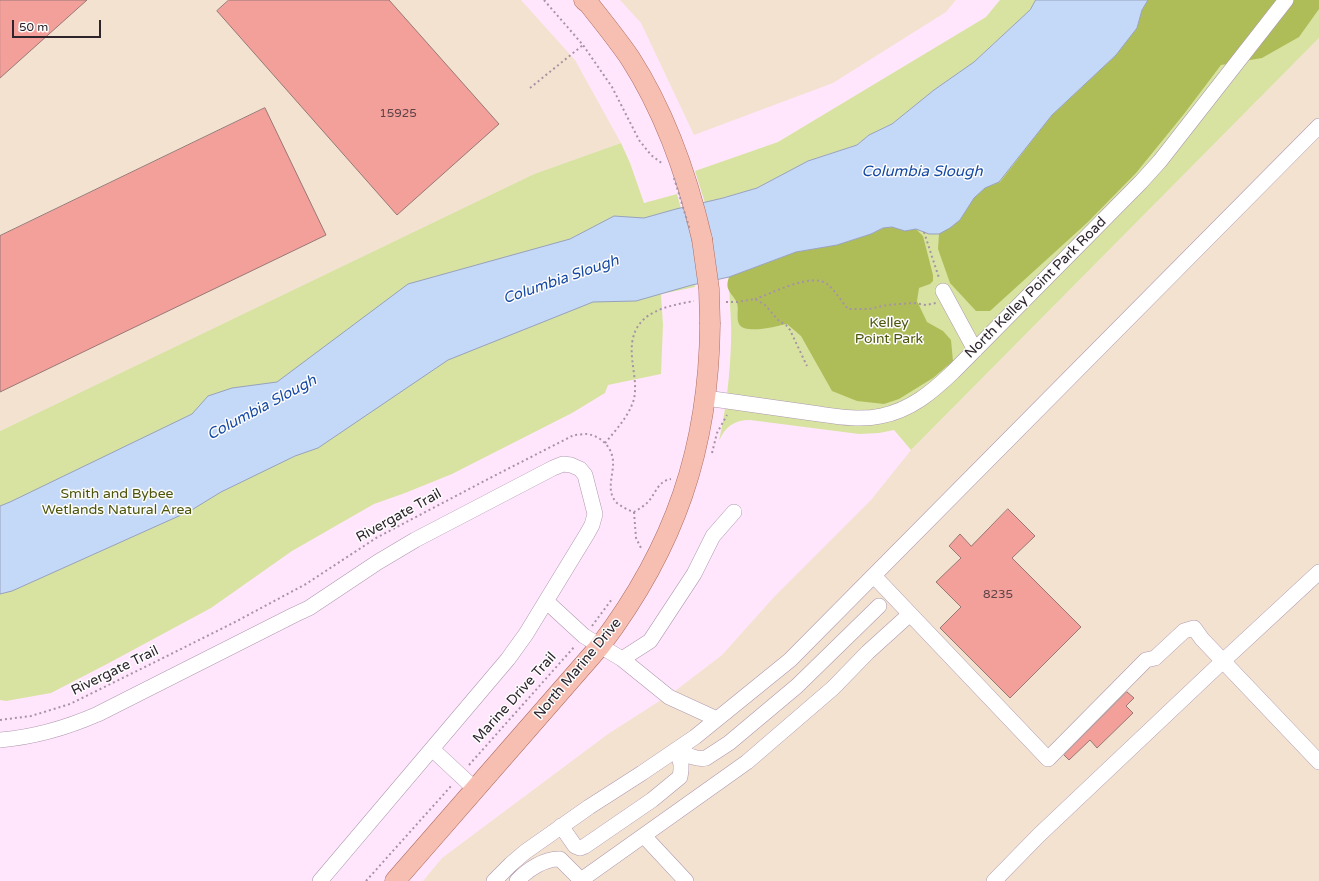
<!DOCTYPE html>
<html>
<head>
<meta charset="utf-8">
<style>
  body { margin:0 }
  #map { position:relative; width:1319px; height:881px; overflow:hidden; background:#ffe6fd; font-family:"Varela Round",sans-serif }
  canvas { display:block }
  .scale { position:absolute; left:12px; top:20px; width:89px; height:18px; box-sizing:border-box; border:2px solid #2d242c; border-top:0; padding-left:5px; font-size:12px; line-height:14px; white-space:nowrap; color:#2d242c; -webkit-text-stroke:3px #fcfcfc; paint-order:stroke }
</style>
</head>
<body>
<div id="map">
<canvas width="1319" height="881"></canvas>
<div class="scale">50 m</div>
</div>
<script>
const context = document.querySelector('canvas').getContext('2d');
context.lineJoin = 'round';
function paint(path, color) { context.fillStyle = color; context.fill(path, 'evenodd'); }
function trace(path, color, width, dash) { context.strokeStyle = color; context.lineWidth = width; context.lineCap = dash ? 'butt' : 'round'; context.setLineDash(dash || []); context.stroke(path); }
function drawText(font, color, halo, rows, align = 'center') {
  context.font = font + ' "Varela Round",sans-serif'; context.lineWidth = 3; context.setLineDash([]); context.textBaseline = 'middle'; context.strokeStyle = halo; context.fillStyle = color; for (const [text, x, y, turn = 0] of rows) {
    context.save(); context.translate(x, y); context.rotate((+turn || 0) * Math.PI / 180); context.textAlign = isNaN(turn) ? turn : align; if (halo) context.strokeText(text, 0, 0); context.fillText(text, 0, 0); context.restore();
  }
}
const industrial = new Path2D(`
  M0,0H521L575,60L621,143L534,174L0,431Z
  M620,0H956L946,12L833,83L694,135L641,23Z
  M1319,38V881H423L442,858L608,734L675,691L722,655L774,597L871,500L911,450Z`);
const green = new Path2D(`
  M1000,0H1036L1030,10L974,62L934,90L892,124L869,135L857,145L808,161L757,188L705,203L695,171L778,142L986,17Z
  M1148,0H1319V38L911,450L894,430L879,433L859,434L750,420C734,420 725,427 719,441C726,409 730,375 731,342C732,321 729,299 729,277L764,265L916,229L929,234L1116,55Z
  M621,143L630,163L644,203L677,194L684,220L695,287L661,294L663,325L661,374L608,385L605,393L572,413L452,474L405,493L374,504L292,551L211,608L107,664L51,693L6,701L0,700V431L534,174Z`);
const forest = new Path2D(`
  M1148,0H1319V9L1299,37L1262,58L1221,65L1184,114L1136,173L1088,222L990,311H976L950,283L938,249L939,234L950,228L960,220L974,198L985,188L1000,182L1052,115L1116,55L1137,28L1142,10Z
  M892,227L905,231L916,229L923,236L933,275V281L930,284L919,288L917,301L927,322L943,331L951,340L953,361L933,378L899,399L884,404L857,401L832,391L801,336L787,324C777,326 745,335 739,324C736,318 739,309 737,303C732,292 724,291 729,277L796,252L837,245L871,234L883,228Z`);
const water = new Path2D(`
  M1036,0H1148L1142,10L1137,28L1116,55L1052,115L999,182L985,188L974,198L960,220L950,228L939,234H929L916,229L905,231L892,227L883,228L871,234L837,245L796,252L729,277L692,285L636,301L593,302L448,360L318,448L295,456L221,492L190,511L12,591L0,594V506L10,502L192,414L208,396L232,388L277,382L408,284L570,239L614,216L644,218L676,209L723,198L757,188L808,161L857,145L869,135L892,124L934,90L974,62L1030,10Z`);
const building = new Path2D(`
  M0,0H87L0,78Z
  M229,0H389L499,124L397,215L217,11Z
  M265,108L326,235L0,392V236Z
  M1008,509L1035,536L1012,558L1081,627L1010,698L940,628L961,607L936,582L961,558L949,546L960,534L971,546Z
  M1127,692L1134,698L1126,706L1133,713L1097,748L1090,740L1069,760L1064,755Z`);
const path = new Path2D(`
  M544,0L583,45L612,87L639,140L651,155L663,164
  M530,88L583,45
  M924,232L939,278
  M755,299C771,294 811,272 827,284C835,290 841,301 848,309H869L887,305L914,303L926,305L936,303
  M726,302H737L755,299L765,305L779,321L786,325L790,330L807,366
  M605,443C616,430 629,416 634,399C637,385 633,371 632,357C628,314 661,307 694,301
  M712,453L717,433L727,415
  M634,512L636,538L641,548
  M592,626L612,599
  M0,720L31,716L70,704L161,659L235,622L306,584L376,538L490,478L574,435C578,435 583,434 587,434C601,436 612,447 613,461C614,475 605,491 617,503C622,507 628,510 634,512C639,509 644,506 648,502C656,493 658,481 671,479
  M469,765L575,646
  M366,881L452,785`);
const minor = new Path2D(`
  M943,291L975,350
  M706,398C741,403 776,408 812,413C834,416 859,421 881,416C911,410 932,392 953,372L1141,182L1160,161L1286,0
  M874,576L1048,759L1146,660L1155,658L1184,631L1194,628L1202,639L1319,762
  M546,601L584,636L622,659L669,697L717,719
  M622,659L650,641L694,574L713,536L734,512
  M0,740C35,737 66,728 98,714L294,615L309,608L378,562L415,540L553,468L563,464L571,465L580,469L585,475L595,514L592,525L587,534L526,634L508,659L320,881
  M432,749L475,789
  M677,750C686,754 695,760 706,758L729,743L797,686L879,606
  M561,826L575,846L580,848L585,846L652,800L680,777L681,770V764L677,750
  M644,836L686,881
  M494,881L511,864L525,852L589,807L642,773L695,737L790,660L1319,126
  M517,881C527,870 545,858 560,859L581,880L747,762L833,688L868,652L910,614
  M994,881L1039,835L1223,661L1319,572`);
const major = new Path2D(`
  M584,0L589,4C603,22 617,39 630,58C666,114 687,175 702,239
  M395,881L600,646C675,547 709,448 710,324`);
const pathBridge = new Path2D(`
  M674,178L690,230`);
const majorBridge = new Path2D(`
  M702,239L709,289L710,324`);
const numberNames = [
  ["15925",398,114],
  ["8235",998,595]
];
const streetNames = [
  ["North Kelley Point Park Road",1036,288,-45],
  ["Rivergate Trail",399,516,-29],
  ["North Marine Drive",578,669,-50],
  ["Rivergate Trail",115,671,-26],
  ["Marine Drive Trail",515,698,-48]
];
const parkNames = [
  ["Kelley",889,323],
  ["Point Park",889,339],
  ["Smith and Bybee",117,494],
  ["Wetlands Natural Area",117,510]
];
const waterNames = [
  ["Columbia Slough",922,172],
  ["Columbia Slough",561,280,-19],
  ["Columbia Slough",262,408,-28]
];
paint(industrial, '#f4e2d1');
paint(green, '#d8e3a2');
paint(forest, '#afbd59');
paint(water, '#c4d8f8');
trace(water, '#97a2bb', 1);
paint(building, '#f39f9a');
trace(building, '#987876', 1);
trace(minor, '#af98ae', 16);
trace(major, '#ad6d61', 21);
trace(path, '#a694a4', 2, [2, 3]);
trace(minor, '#fff', 15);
trace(major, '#f7bfb1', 20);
trace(majorBridge, '#ad6d61', 21, []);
trace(pathBridge, '#a694a4', 2, [2, 3]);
trace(majorBridge, '#f7bfb1', 20);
drawText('12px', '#5e4348', null, numberNames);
drawText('14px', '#2d242c', '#fcfcfc', streetNames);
drawText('14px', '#4e560b', '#fcfcfc', parkNames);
drawText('italic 15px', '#1649a4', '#fcfcfc', waterNames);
</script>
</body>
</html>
